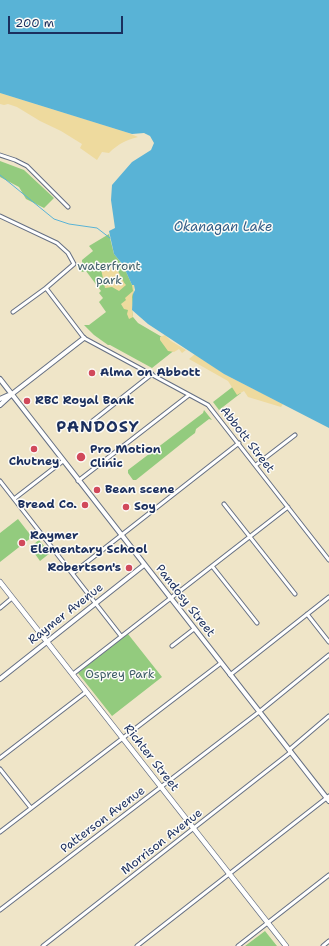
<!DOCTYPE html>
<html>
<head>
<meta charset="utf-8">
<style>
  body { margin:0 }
  #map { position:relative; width:329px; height:946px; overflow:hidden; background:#efe5c8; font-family:"Shantell Sans",sans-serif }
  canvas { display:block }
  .scale { position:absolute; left:8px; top:16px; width:115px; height:18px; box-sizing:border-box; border:2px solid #1b2f5e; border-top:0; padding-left:5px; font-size:12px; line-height:14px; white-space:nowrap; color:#1b2f5e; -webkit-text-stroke:3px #fdfcf7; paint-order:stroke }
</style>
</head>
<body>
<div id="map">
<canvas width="329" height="946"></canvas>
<div class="scale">200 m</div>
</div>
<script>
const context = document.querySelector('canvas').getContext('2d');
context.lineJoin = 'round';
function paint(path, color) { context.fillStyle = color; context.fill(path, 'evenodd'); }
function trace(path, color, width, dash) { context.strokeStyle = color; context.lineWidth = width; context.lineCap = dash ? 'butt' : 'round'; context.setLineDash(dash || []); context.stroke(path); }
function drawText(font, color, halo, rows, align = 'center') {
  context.font = font + ' "Shantell Sans",sans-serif'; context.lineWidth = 3; context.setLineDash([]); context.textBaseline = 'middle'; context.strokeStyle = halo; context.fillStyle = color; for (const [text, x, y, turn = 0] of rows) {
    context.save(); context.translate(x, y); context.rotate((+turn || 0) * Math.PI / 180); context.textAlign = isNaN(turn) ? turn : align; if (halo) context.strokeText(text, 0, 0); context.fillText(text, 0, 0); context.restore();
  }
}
const green = new Path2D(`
  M0,161L24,170L54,198L44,208L26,199L19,187L0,177Z
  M109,234L114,254L123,265L132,285L134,284L132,310L133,317L138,323L162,337L176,349L152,368L110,345H108L94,335L84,325H89L106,312L99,302L103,298L99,293L101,291L86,271L82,272L79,268L82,265V260L93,251L89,246Z
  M235,385L241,393L219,410L213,402Z
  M204,410L212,420L209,419L196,429L195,433L191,436L136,480H133L128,473V470L203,413Z
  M18,519L32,537L0,562V533Z
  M39,540L50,553L40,561L30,547Z
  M128,634L162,677L112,716L78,673Z
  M265,931L277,946H245Z`);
const sand = new Path2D(`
  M0,93L126,132L138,137C126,140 118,144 109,153L102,152L97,160L80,148L82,144L61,131L40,121L17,107L8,104L4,105L0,104Z
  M105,263C121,267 118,275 126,285L119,291L112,287L105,288L100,264Z
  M134,284C135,290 133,292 132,297C132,304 132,310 133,317L129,319L127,314L128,310L124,309L121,304L126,300L125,298L133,291L132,285Z
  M165,335L171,341L186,350L182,353L179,349L174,352L168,351L160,340V337Z
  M195,354L224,374L283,404L281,407L248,397L244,391L237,395L228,381L189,359Z`);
const water = new Path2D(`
  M0,0H329V428L224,374L148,324L132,310L133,294L135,290L134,285H132L123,265L114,254L109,231L115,228L111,200L112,185L132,162L151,150L154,143L150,136L144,133L132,134L0,93Z`);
const stream = new Path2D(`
  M0,175L54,219L69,224L97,228L110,238`);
const minor = new Path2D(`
  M0,155L15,160L27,166L68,207
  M0,216L57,243L68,253L74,264L46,288L13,312
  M46,288L84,338L208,405L329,560
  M90,423L152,374
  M256,465L295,435
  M0,481L121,636
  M78,481L189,395
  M14,499L63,461
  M224,504L295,594
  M212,566L257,623
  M73,573L239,443
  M0,608L12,598
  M307,614L329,642
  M172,646L194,629
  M73,674L288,507
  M230,675L329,597
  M289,750L329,716
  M0,758L86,692
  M0,769L31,808
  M0,832L221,663
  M0,910L259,712L329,655
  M43,946L291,752
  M137,946L329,796
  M238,946L329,875
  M323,946L329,941`);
const tertiary = new Path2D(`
  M0,379L329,801
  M0,399L11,394
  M0,405L12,394L84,338
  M0,679L144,565`);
const secondary = new Path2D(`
  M0,582L286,946`);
const markers = [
  [92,373,4,"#d1495b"],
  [27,401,4,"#d1495b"],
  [34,449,4,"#d1495b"],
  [81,457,5,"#d1495b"],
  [97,490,4,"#d1495b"],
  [85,505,4,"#d1495b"],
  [126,507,4,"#d1495b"],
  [22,543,4,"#d1495b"],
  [129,568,4,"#d1495b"]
];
const parkNames = [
  ["waterfront",109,267],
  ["park",109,281],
  ["Osprey Park",120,675]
];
const poiNames = [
  ["Alma on Abbott",100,373],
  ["RBC Royal Bank",35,401],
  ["Pro Motion",90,450],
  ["Clinic",90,464],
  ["Chutney",34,462,"center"],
  ["Bean scene",105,490],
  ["Bread Co.",77,505,"right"],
  ["Soy",134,507],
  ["Raymer",30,536],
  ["Elementary School",30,550],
  ["Robertson's",121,568,"right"]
];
const streetNames = [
  ["Abbott Street",247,440,52],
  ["Pandosy Street",185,601,52],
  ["Raymer Avenue",66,614,-38],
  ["Richter Street",151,758,52],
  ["Patterson Avenue",103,820,-37],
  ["Morrison Avenue",162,842,-38]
];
const waterNames = [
  ["Okanagan Lake",223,228]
];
const districtNames = [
  ["PANDOSY",98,428]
];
paint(green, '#93cb7e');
paint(sand, '#eeda9e');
paint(water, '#59b3d6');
trace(stream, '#59b3d6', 1);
trace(minor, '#656f83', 5);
trace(tertiary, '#656f83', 6);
trace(secondary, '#656f83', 6);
trace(minor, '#fff', 3);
trace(tertiary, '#fff', 4);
trace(secondary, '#fff', 4.5);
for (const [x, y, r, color] of markers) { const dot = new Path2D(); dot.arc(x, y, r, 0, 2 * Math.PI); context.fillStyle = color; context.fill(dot); trace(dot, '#fdfcf7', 1.5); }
drawText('12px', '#3f5e68', '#fdfcf7', parkNames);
drawText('bold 12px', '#1b2f5e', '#fdfcf7', poiNames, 'left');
drawText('12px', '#1b2f5e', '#fdfcf7', streetNames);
drawText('italic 13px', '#315d88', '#fdfcf7', waterNames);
context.letterSpacing = '1px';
drawText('bold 16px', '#1b2f5e', '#fdfcf7', districtNames);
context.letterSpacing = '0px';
</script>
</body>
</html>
